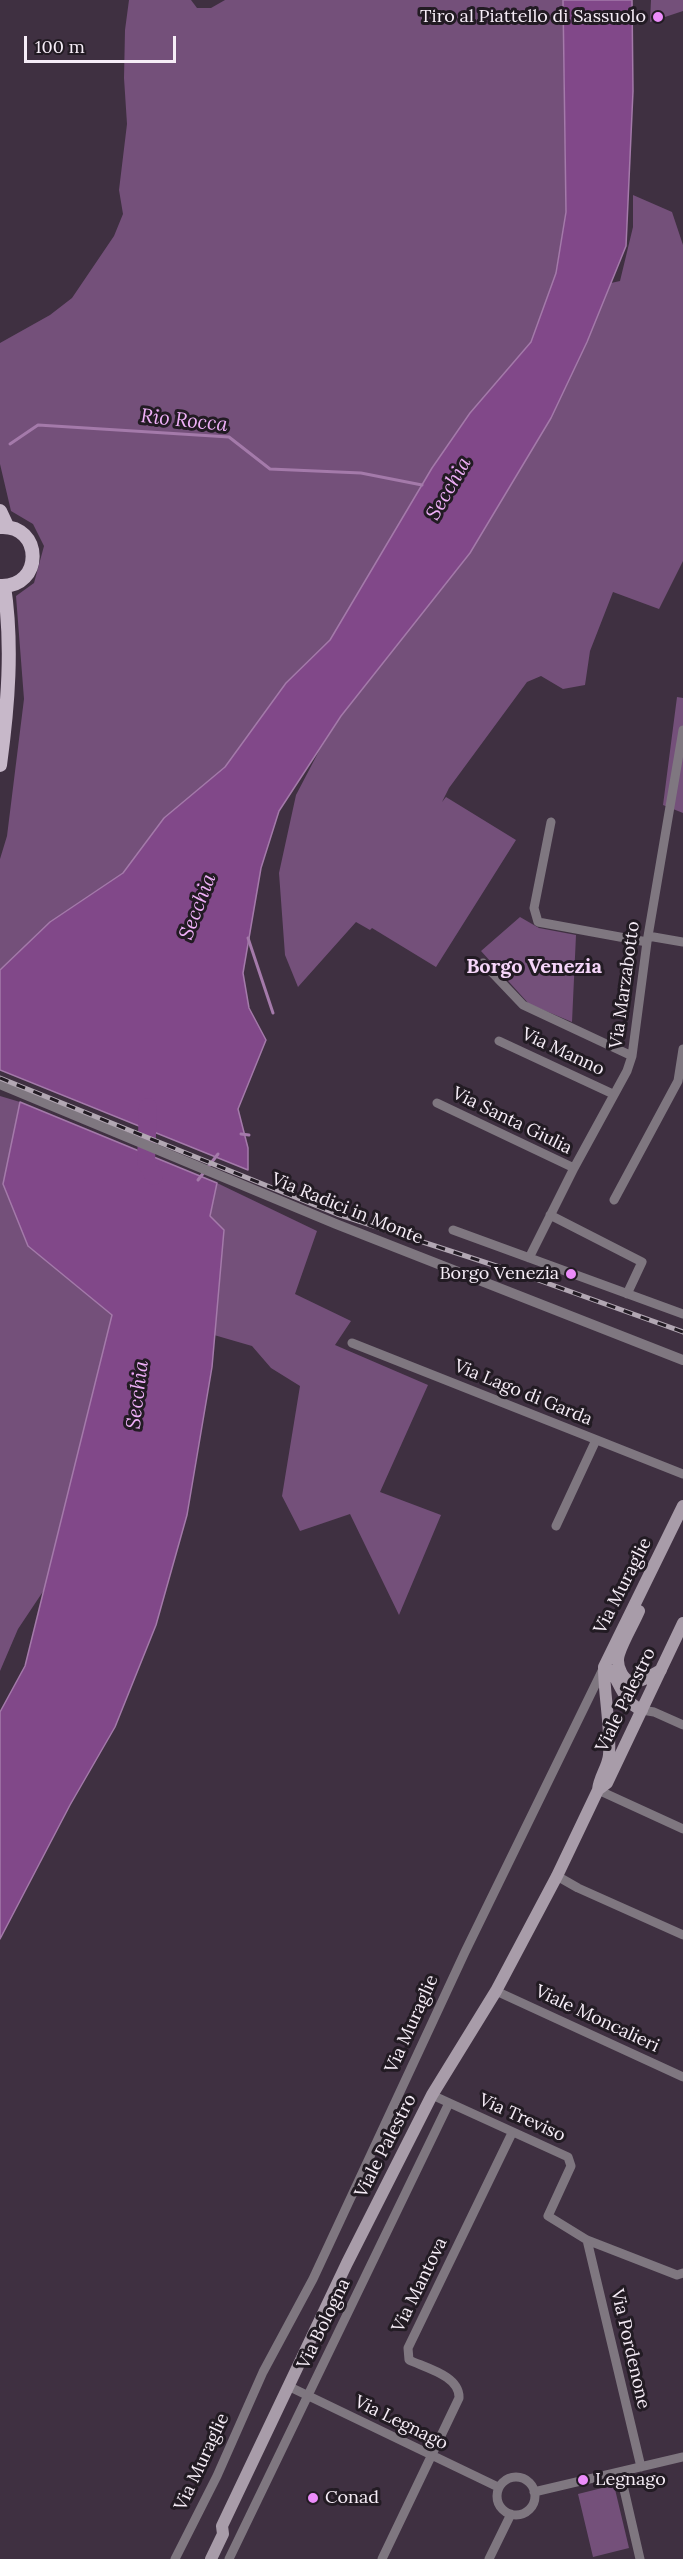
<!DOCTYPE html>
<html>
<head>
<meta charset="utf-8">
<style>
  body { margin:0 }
  #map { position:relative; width:683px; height:2559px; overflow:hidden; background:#3f3041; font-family:Lora,serif }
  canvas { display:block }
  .scale { position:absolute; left:24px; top:36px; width:152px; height:27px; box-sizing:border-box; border:3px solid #f6edf7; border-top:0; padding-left:8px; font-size:18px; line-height:21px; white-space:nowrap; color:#f6edf7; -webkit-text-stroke:4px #221b23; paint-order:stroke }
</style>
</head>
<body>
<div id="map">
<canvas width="683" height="2559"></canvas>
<div class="scale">100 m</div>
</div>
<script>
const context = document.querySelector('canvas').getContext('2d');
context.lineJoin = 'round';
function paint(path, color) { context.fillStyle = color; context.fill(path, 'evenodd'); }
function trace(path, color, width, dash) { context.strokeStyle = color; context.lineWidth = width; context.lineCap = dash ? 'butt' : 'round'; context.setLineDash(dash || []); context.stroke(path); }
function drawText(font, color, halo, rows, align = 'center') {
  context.font = font + ' Lora,serif'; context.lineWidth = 6; context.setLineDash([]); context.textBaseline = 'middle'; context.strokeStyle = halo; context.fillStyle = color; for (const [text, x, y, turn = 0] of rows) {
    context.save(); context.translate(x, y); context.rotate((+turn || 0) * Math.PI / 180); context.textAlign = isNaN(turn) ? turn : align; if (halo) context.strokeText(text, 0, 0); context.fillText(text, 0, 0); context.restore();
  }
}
const green = new Path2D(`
  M129,0H191L197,8H211L225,0H563L566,212L556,273L531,342L470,413L432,468L330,640L286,683L225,767L164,818L123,873L50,922L0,970V859L7,836L24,699L16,596L34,583L44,546L33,524L11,511L0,464V343L50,315L72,298L114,236L123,214L119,190L127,124L124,78L125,30Z
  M651,0H683V11L650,22Z
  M633,195L672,212L683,245V561L659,609L613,592L590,651L585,685L563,689L541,676L527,682L449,788L442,802L446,797L516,840L436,967L372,928L370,930L356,922L298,987L285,955L279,873L296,795L319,751L341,716L470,553L551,418L587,342L611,283L620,281L633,227Z
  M677,697L683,698V813L663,805Z
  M520,917L539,928L576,935L572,1022L529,1004L481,951Z
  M0,1096L20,1102L3,1184L28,1246L112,1315L44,1590L18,1629L0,1671Z
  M217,1183L317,1231L295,1294L351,1321L335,1345L428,1385L380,1492L441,1515L399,1615L350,1514L300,1531L282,1496L300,1386L271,1368L252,1346L214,1335L224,1230L210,1216Z
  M614,2485L629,2548L593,2557L578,2494Z`);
const water = new Path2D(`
  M563,0H632L633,91L626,246L587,342L551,418L470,553L341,716L279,811L261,868L243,973L249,1008L266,1040L238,1109L248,1148V1170L0,1070V970L50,922L123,873L164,818L225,767L286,683L330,640L432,468L470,413L531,342L556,273L566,212Z
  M20,1102L217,1183L210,1216L224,1230L212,1367L187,1515L156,1625L115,1727L70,1805L0,1939V1712L25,1666L112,1315L28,1246L3,1184Z`);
const stream = new Path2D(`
  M10,444L38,425L229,437L270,469L361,473L422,485
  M248,938L273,1013
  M241,1134L249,1135
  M198,1180L218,1154`);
const river = new Path2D(`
  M148,1107L146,1162L154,1176`);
const minor = new Path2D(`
  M551,822L534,908L538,922L647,942
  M648,936L683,942
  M483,963L523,1005L632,1056
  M499,1041L613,1094
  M437,1103L574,1168
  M614,1200L678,1081L683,1049
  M550,1215L642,1262L627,1294
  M453,1230L683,1314
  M529,1258L574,1168L627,1071L632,1056L647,942L683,730
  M352,1343L683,1474
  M556,1526L596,1440
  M642,1710L654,1712L683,1725
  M598,1790L683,1829
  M557,1876L578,1888L683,1935
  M496,1991L683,2077
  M432,2095L568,2157L571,2166L548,2216L587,2240L677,2275L683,2273
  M587,2240L641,2467
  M290,2387L498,2487
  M620,2472L640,2559
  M497 2496a19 19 0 1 1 38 0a19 19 0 1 1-38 0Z
  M534,2492L683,2457
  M175,2559L217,2476L263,2372L313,2279L465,1952L603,1669
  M229,2559L449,2103
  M382,2559L459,2398C460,2376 426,2368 409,2360L408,2348L512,2133
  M489,2559L511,2514`);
const tertiary = new Path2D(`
  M0,1084L336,1224L683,1360`);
const secondary = new Path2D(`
  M639,1611C633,1625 624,1639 619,1654C617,1660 618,1666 621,1672C629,1691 649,1677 661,1670
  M612,1671C619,1685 627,1705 642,1710
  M599,1789L607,1783L683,1623
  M211,2559L223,2534L222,2526L347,2263L432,2095L496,1991L557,1876L598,1790C599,1777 608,1767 609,1755C611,1726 604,1696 604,1667L683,1506`);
const primary = new Path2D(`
  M0,511L7,526
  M0,527C43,524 44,588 0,586
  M0,765C8,706 13,645 4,586`);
const rail = new Path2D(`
  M0,1078L337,1214L527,1276L683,1332`);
const markers = [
  [658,17,6,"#ec8cfa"],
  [571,1274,6,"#ec8cfa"],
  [583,2480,6,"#ec8cfa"],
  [313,2498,6,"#ec8cfa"]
];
const poiNames = [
  ["Tiro al Piattello di Sassuolo",646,17],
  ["Borgo Venezia",559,1274],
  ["Legnago",595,2480,"left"],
  ["Conad",325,2498,"left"]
];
const streetNames = [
  ["Via Marzabotto",625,985,-82],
  ["Via Manno",563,1052,25],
  ["Via Santa Giulia",512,1121,26],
  ["Via Radici in Monte",347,1209,22],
  ["Via Lago di Garda",523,1393,22],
  ["Via Muraglie",623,1586,-63],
  ["Viale Palestro",626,1700,-64],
  ["Viale Moncalieri",597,2019,25],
  ["Via Muraglie",412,2024,-66],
  ["Via Treviso",522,2118,24],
  ["Viale Palestro",386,2146,-63],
  ["Via Mantova",420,2285,-64],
  ["Via Bologna",324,2324,-64],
  ["Via Pordenone",630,2349,77],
  ["Via Legnago",401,2423,26],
  ["Via Muraglie",202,2462,-65]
];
const waterNames = [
  ["Rio Rocca",184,421,6],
  ["Secchia",449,489,-60],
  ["Secchia",198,907,-69],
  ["Secchia",138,1395,-83]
];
const neighbourhoodNames = [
  ["Borgo Venezia",534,967]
];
paint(green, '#74507a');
paint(water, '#814889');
trace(water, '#a47aaa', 1.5);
trace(stream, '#a47aaa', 3);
trace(river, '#814889', 18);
trace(minor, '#7f7780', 9);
trace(tertiary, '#7f7780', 10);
trace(secondary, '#a89ca9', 12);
trace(primary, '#c7b8c9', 14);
trace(rail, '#b2a7b3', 5);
trace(rail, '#221b23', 3, [9]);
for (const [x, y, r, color] of markers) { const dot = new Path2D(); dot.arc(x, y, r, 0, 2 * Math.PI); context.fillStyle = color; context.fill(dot); trace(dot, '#221b23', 2); }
drawText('18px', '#f6edf7', '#221b23', poiNames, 'right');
drawText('18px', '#f6edf7', '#221b23', streetNames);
drawText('italic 20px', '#efb0f8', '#221b23', waterNames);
drawText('bold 20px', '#f6d6fa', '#221b23', neighbourhoodNames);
</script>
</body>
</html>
